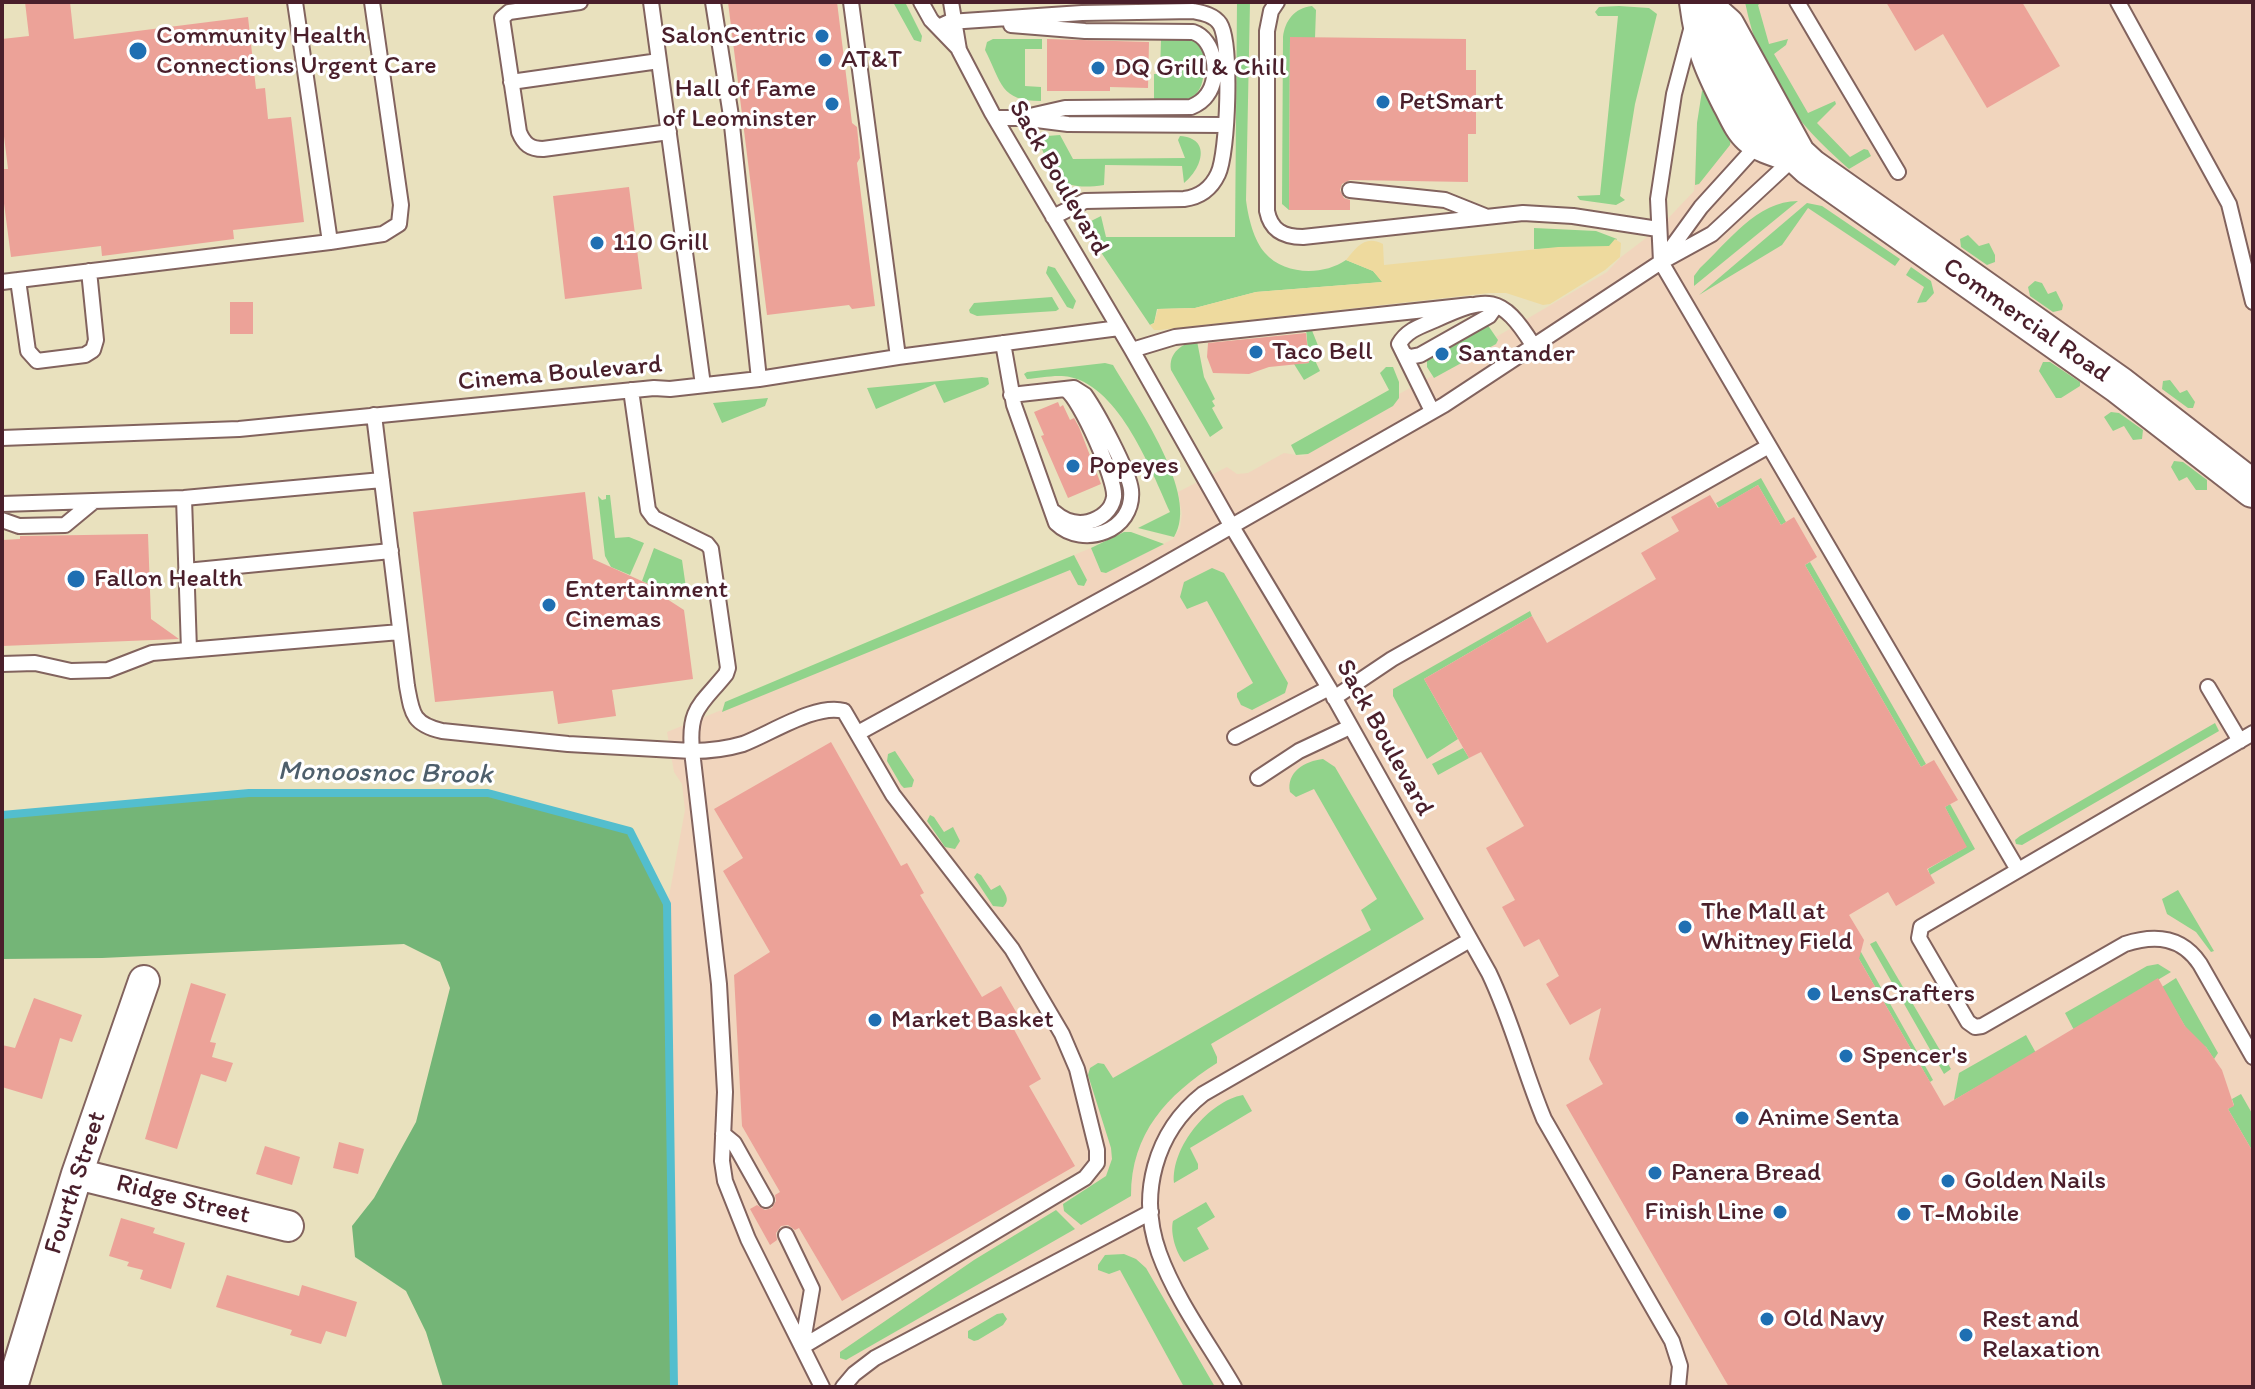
<!DOCTYPE html>
<html>
<head>
<meta charset="utf-8">
<style>
  body { margin:0 }
  #map { position:relative; width:2255px; height:1389px; overflow:hidden; background:#e9e1be; font-family:Itim,sans-serif }
  canvas { display:block }
  .frame { position:absolute; inset:0; border:4px solid #4a1f2b; pointer-events:none }
</style>
</head>
<body>
<div id="map">
<canvas width="2255" height="1389"></canvas>
<div class="frame"></div>
</div>
<script>
const context = document.querySelector('canvas').getContext('2d');
context.lineJoin = 'round';
function paint(path, color) { context.fillStyle = color; context.fill(path, 'evenodd'); }
function trace(path, color, width, dash) { context.strokeStyle = color; context.lineWidth = width; context.lineCap = dash ? 'butt' : 'round'; context.setLineDash(dash || []); context.stroke(path); }
function drawText(font, color, halo, rows, align = 'center') {
  context.font = font + ' Itim,sans-serif'; context.lineWidth = 6; context.setLineDash([]); context.textBaseline = 'middle'; context.strokeStyle = halo; context.fillStyle = color; for (const [text, x, y, turn = 0] of rows) {
    context.save(); context.translate(x, y); context.rotate((+turn || 0) * Math.PI / 180); context.textAlign = isNaN(turn) ? turn : align; if (halo) context.strokeText(text, 0, 0); context.fillText(text, 0, 0); context.restore();
  }
}
const built = new Path2D(`
  M1722,2H2253V1387H674L667,907L685,810L682,784L674,772L667,732L1071,569L1081,587L1085,585L1087,580L1074,555L1091,548L1101,572L1106,573L1173,539L1180,528L1182,514L1178,492L1227,467L1237,474L1248,473L1284,453L1303,456L1399,398V394L1432,376L1434,378L1498,340L1496,337L1607,272L1621,257L1658,229L1694,191L1697,123Z`);
const green = new Path2D(`
  M893,2H905L922,36L921,42L914,40Z
  M1237,2H1250L1246,200C1248,217 1254,241 1265,253C1284,275 1323,276 1346,260L1373,271L1383,282L1256,292L1195,308L1157,309L1154,323L1150,325L1090,236L1091,221L1101,216L1106,237H1235Z
  M1745,2H1762L1758,5L1769,44L1788,39L1786,45L1774,54L1808,113L1835,101L1836,104L1817,123L1850,157L1864,149L1868,150L1871,156L1849,169C1793,120 1760,76 1745,2Z
  M1312,6L1316,10L1315,38H1290L1289,210L1282,204L1283,37C1285,21 1294,8 1312,6Z
  M1619,6L1649,8L1657,14L1635,104L1620,196L1625,200L1616,205L1580,200L1577,196L1600,195L1618,16H1598L1595,12L1599,7Z
  M993,39H1042V49H1025V86L1041,87V101C1000,101 1002,83 985,50L987,42Z
  M1161,39C1172,39 1189,35 1198,42C1205,47 1204,57 1204,65C1204,103 1186,101 1154,101V74H1160Z
  M1705,90L1731,138L1730,145L1699,184L1695,185L1697,123L1702,91Z
  M1060,135L1073,159L1185,158L1178,140L1180,136C1212,138 1202,169 1184,183L1182,166L1105,165L1104,185C1069,190 1055,184 1042,149L1041,144L1047,136Z
  M1798,201L1694,286V276L1700,268C1728,242 1757,201 1798,201Z
  M1807,203L1822,206L1900,259L1895,266L1808,208L1782,245L1699,295Z
  M1534,228L1596,231L1617,239L1610,247L1534,249Z
  M1968,235L1979,246L1989,243L1995,255V262L1987,265L1961,247L1960,239Z
  M1048,266L1055,268L1076,301L1073,309L1067,307L1046,273Z
  M1911,267L1931,281L1934,293L1926,302L1917,303L1924,287L1906,275Z
  M2035,281L2042,283L2048,294L2056,291L2063,305L2062,310L2053,312L2030,296L2028,287Z
  M1052,297L1059,309L1056,311L977,316L970,313L969,310L974,303Z
  M1487,324L1498,340L1496,344L1434,378L1427,367V359L1433,353L1439,361L1450,354L1445,345Z
  M1306,328H1311L1319,348L1311,352L1320,371L1304,380L1294,364L1309,363Z
  M1197,341L1204,377L1215,399L1212,401L1215,406L1212,408L1223,428L1210,437L1171,370C1168,353 1182,343 1197,341Z
  M2043,362H2050L2080,382V386L2061,398H2056L2039,371Z
  M1105,363L1113,365C1135,403 1201,495 1174,537L1138,528L1170,512C1151,470 1120,388 1070,377C1057,374 1040,378 1027,379L1024,374L1027,372Z
  M1386,367H1393L1399,382V398L1393,406L1308,454L1296,455L1291,445L1389,390L1380,373Z
  M982,377L988,378L989,384L985,387L944,403L935,384L876,409L867,388Z
  M2170,380L2180,393L2187,390L2195,402L2193,408H2188L2162,389L2163,381Z
  M768,398L765,406L722,423L713,403Z
  M2111,412L2119,413L2143,430L2142,439L2133,440L2124,426L2113,431L2104,417Z
  M2174,461L2183,462L2207,480V490H2196L2187,477L2179,481L2171,467Z
  M1761,478L1786,522L1781,525L1758,485L1719,508L1716,503Z
  M606,495H610L615,538L629,537L644,543L630,575L611,567L605,556L598,496L602,500L606,499Z
  M1124,532H1131L1164,544L1106,573L1101,572L1091,548Z
  M654,548L682,560L686,588L666,590V592L642,581Z
  M1074,555L1087,580L1084,586L1078,585L1070,570L722,712L725,702Z
  M1810,562L1926,764L1921,767L1805,565Z
  M1212,568L1224,573L1288,683L1285,693L1252,710L1241,705L1237,697V693L1253,683L1207,601L1187,609L1180,597L1184,582Z
  M1530,611L1532,616L1424,679L1458,739L1427,759L1393,696V689Z
  M2215,723L2219,731L2022,845L2016,844L2015,840L2020,836Z
  M1463,748L1469,758L1438,775L1432,764Z
  M895,751L914,780L912,787L904,788L901,785L887,761L888,754Z
  M1323,759L1335,767L1424,919L1211,1044L1217,1057V1063C1167,1095 1131,1133 1131,1196L1081,1225L1064,1211L1063,1204L1106,1176L1112,1159L1111,1148L1088,1075L1090,1068L1098,1063L1104,1064L1113,1078L1371,930L1361,910L1377,899L1314,789L1296,797L1290,792C1286,772 1305,761 1323,759Z
  M1950,804L1975,849L1930,875L1928,869L1966,847L1945,807Z
  M930,815L934,817L944,832L953,827L960,841L955,849L945,847L927,821Z
  M977,873L981,875L991,890L1000,885C1005,893 1011,900 1003,907L993,906L974,877Z
  M2178,890L2214,951L2211,952L2196,932L2167,914L2162,899Z
  M1876,941L1951,1069L1944,1074L1870,944Z
  M1855,952H1861L1933,1080L1930,1082Z
  M2158,964L2171,972L2074,1030L2065,1013L2147,966Z
  M2176,978L2218,1053L2214,1059L2206,1047L2193,1040L2162,987Z
  M2026,1035L2036,1053L1954,1100L1959,1073Z
  M2241,1094L2253,1115V1152L2228,1109L2234,1105L2232,1099Z
  M1243,1095L1252,1111L1190,1148L1198,1164V1169L1174,1183C1171,1147 1209,1101 1243,1095Z
  M1206,1202L1215,1217L1197,1228L1209,1249L1184,1262C1176,1253 1170,1233 1173,1221Z
  M1056,1210L1075,1229L846,1360L840,1358V1352L974,1260Z
  M1124,1254L1136,1259L1146,1268L1215,1387H1184L1120,1270L1109,1274L1098,1270V1265L1105,1255Z
  M1003,1313L1007,1319L1003,1325L978,1340L974,1341L968,1338V1331L997,1314Z`);
const forest = new Path2D(`
  M249,793H480L630,831L667,904L674,1387H443L426,1332L406,1291L355,1257L352,1226L374,1198L416,1122L450,988L440,962L404,944L102,958L2,959V815Z`);
const sand = new Path2D(`
  M1615,239L1621,243L1620,257L1605,270L1550,304L1543,305L1506,293H1489L1160,330H1154L1150,325L1154,323L1158,309L1195,308L1256,292L1382,282L1373,271L1346,260C1357,247 1365,235 1383,244L1384,265L1558,247L1609,246Z`);
const stream = new Path2D(`
  M2,815L249,793H488L630,831L667,904L674,1387`);
const building = new Path2D(`
  M25,2H70L74,39L248,17L256,89L265,88L268,119L291,117L304,222L233,230L234,239L102,256L101,246L11,257L2,188V169H8L2,120V39L29,36Z
  M728,2H837L852,123L857,127L860,158L857,163L875,306L852,309L849,305L767,315Z
  M1886,2H2022L2060,66L1987,108L1943,34L1915,51Z
  M1290,37L1466,39V70H1476V134H1468V182L1350,180L1342,184L1340,190L1344,198L1350,200V210H1289Z
  M1047,39L1149,42L1148,88L1110,87V91H1047Z
  M629,187L642,289L565,299L553,196Z
  M230,302H253V334H230Z
  M1306,333L1309,363L1269,367L1249,374L1213,373L1207,357L1208,343Z
  M1058,402L1060,407L1063,405L1070,420L1074,418L1079,427L1101,484L1068,498L1041,436L1044,435L1034,412Z
  M1758,485L1781,525L1794,517L1817,557L1805,565L1921,767L1934,760L1958,800L1945,807L1967,847L1927,869L1935,883L1896,906L1888,892L1849,915L1864,940L1859,959L1944,1106L2158,978L2185,1026L2206,1047L2222,1070L2234,1106L2228,1109L2253,1152V1387H1729L1566,1105L1603,1084L1589,1059L1601,1008L1570,1025L1546,984L1559,976L1539,939L1524,947L1502,907L1515,900L1486,848L1524,826L1481,752L1469,758L1424,679L1532,616L1547,643L1656,579L1641,553L1679,531L1671,517L1710,495L1718,508Z
  M585,492L593,559L666,592L667,599L684,610L693,679L612,690L616,716L558,724L553,691L435,702L413,512Z
  M148,534L151,619L179,639L2,646V540L20,539V536Z
  M831,742L901,866L907,863L924,893L920,895L982,997L1001,986L1019,1017L1010,1022L1041,1079L1029,1086L1075,1166L842,1301L799,1228L795,1230L788,1225L781,1226L776,1233L777,1240L770,1245L750,1209L757,1205L765,1210L772,1208L776,1201L775,1195L780,1192L742,1126L734,975L770,952L723,871L743,858L714,809Z
  M191,983L226,994L210,1042L216,1043L212,1057L233,1063L226,1082L201,1074L177,1149L145,1139Z
  M34,998L82,1015L72,1042L60,1038L42,1099L2,1087V1045L15,1048Z
  M339,1142L364,1149L358,1174L333,1168Z
  M265,1146L300,1157L292,1185L256,1174Z
  M121,1218L155,1228L153,1233L185,1243L171,1289L140,1279L143,1270L127,1266L129,1262L109,1256Z
  M227,1275L299,1296L302,1285L357,1302L346,1337L326,1331L321,1344L290,1335L292,1330L216,1307Z`);
const service = new Path2D(`
  M580,2L509,12L502,18L519,132C524,144 530,149 543,149L669,132
  M651,2L703,385
  M713,2L731,116L759,379
  M851,2L898,357
  M921,2L931,20L959,49
  M951,2L959,50L992,113L1132,350L1231,525L1329,688L1489,973C1512,1021 1524,1071 1544,1119L1672,1341L1680,1366L1678,1387
  M1277,2L1271,11L1267,31V211C1271,231 1284,237 1303,237L1523,213L1573,216L1658,229
  M1797,2L1898,172
  M2118,2L2229,204L2253,302
  M1011,25L1085,31L1193,32C1215,39 1221,77 1207,95C1203,101 1198,104 1191,107L1065,108L1021,118
  M1692,26L1674,94L1658,199L1661,262L2018,870
  M938,27L949,22L1082,13L1193,11C1203,13 1214,15 1220,24C1232,43 1228,154 1218,174C1211,189 1200,197 1184,199L1085,201L1053,217
  M511,82L659,61
  M995,118H1021L1068,124L1225,125
  M1350,190L1445,200L1485,216
  M330,242L383,234L399,224L401,205L372,2
  M1664,258L1701,207L1760,142
  M18,280L28,351L37,361L85,355L93,350L96,340L89,271
  M2,282L330,242L295,2
  M1003,343L1014,405L1056,523C1083,549 1135,531 1131,490C1129,471 1097,412 1085,395L1074,388L1011,395
  M1132,350L1175,337L1471,305
  M1404,354L1410,357L1420,355L1489,316L1494,309L1492,305
  M631,390L648,510L654,518L707,544L711,549L728,668L726,674C701,705 688,708 692,751C709,751 726,749 743,744C770,734 816,703 844,711L893,795L1012,949L1062,1034L1077,1069L1097,1150V1163L1085,1178L802,1347
  M1432,411L1399,344C1407,330 1421,326 1435,320C1488,296 1501,294 1533,345
  M374,415L407,686C412,713 412,724 442,731L568,744L692,751L719,984L725,1092L722,1161L725,1181L748,1239L822,1387
  M2,438L239,429L654,388L670,389L759,379L898,357L1119,328
  M184,498L189,650
  M2,504L184,498L382,480
  M1054,512C1063,520 1075,525 1088,522C1101,519 1112,510 1114,497C1116,480 1080,398 1066,390
  M2,520L19,526L65,525L94,501
  M186,571L391,551
  M2,664L35,663L71,671L108,670L152,653L400,632
  M2208,687L2240,741
  M1334,698L1392,659L1769,446
  M858,733L1146,575L1444,405L1661,262L1712,234L1795,157
  M2253,733L1921,927L1919,938L1968,1022L1975,1027L1982,1026L2125,944C2156,934 2182,937 2200,964L2253,1057
  M1235,737L1329,688
  M1258,778L1299,751L1350,727
  M723,1134L734,1143L766,1200
  M786,1235L812,1289L802,1347
  M843,1387L854,1374L875,1358L1151,1212
  M1234,1387C1209,1344 1176,1300 1159,1253C1138,1195 1155,1132 1203,1094L1470,940`);
const minor = new Path2D(`
  M77,1174L288,1226
  M12,1387L77,1174L144,981`);
const tertiary = new Path2D(`
  M1698,2C1704,47 1711,64 1731,103C1737,114 1742,127 1751,135C1763,146 1783,150 1797,155
  M1699,2L1726,26L1797,155L1810,167L2119,385L2253,489`);
const markers = [
  [822,36,8,"#1f6fb2"],
  [138,51,10,"#1f6fb2"],
  [825,60,8,"#1f6fb2"],
  [1098,68,8,"#1f6fb2"],
  [1383,102,8,"#1f6fb2"],
  [832,104,8,"#1f6fb2"],
  [597,243,8,"#1f6fb2"],
  [1256,352,8,"#1f6fb2"],
  [1442,354,8,"#1f6fb2"],
  [1073,466,8,"#1f6fb2"],
  [76,579,10,"#1f6fb2"],
  [549,605,8,"#1f6fb2"],
  [1685,927,8,"#1f6fb2"],
  [1814,994,8,"#1f6fb2"],
  [875,1020,8,"#1f6fb2"],
  [1846,1056,8,"#1f6fb2"],
  [1742,1118,8,"#1f6fb2"],
  [1655,1173,8,"#1f6fb2"],
  [1948,1181,8,"#1f6fb2"],
  [1780,1212,8,"#1f6fb2"],
  [1904,1214,8,"#1f6fb2"],
  [1767,1319,8,"#1f6fb2"],
  [1966,1335,8,"#1f6fb2"]
];
const poiNames = [
  ["Community Health",156,36],
  ["Connections Urgent Care",156,66],
  ["SalonCentric",806,36,"right"],
  ["AT&T",841,60],
  ["DQ Grill & Chill",1114,68],
  ["Hall of Fame",816,89,"right"],
  ["of Leominster",816,119,"right"],
  ["PetSmart",1399,102],
  ["110 Grill",613,243],
  ["Taco Bell",1272,352],
  ["Santander",1458,354],
  ["Popeyes",1089,466],
  ["Fallon Health",94,579],
  ["Entertainment",565,590],
  ["Cinemas",565,620],
  ["The Mall at",1701,912],
  ["Whitney Field",1701,942],
  ["LensCrafters",1830,994],
  ["Market Basket",891,1020],
  ["Spencer's",1862,1056],
  ["Anime Senta",1758,1118],
  ["Panera Bread",1671,1173],
  ["Golden Nails",1964,1181],
  ["Finish Line",1764,1212,"right"],
  ["T-Mobile",1920,1214],
  ["Old Navy",1783,1319],
  ["Rest and",1982,1320],
  ["Relaxation",1982,1350]
];
const streetNames = [
  ["Sack Boulevard",1058,178,60],
  ["Commercial Road",2026,321,35],
  ["Cinema Boulevard",560,374,-5],
  ["Sack Boulevard",1384,738,61],
  ["Fourth Street",76,1183,-72],
  ["Ridge Street",183,1200,14]
];
const waterNames = [
  ["Monoosnoc Brook",385,774,1]
];
paint(built, '#f1d5bd');
paint(green, '#91d38b');
paint(forest, '#74b577');
paint(sand, '#eeda9e');
trace(stream, '#53bece', 8);
paint(building, '#eca298');
trace(service, '#82635e', 18);
trace(minor, '#82635e', 34);
trace(tertiary, '#82635e', 40);
trace(service, '#fff', 14);
trace(minor, '#fff', 30);
trace(tertiary, '#fff', 36);
for (const [x, y, r, color] of markers) { const dot = new Path2D(); dot.arc(x, y, r, 0, 2 * Math.PI); context.fillStyle = color; context.fill(dot); trace(dot, '#fff', 3); }
drawText('26px', '#4a1f2b', '#fff', poiNames, 'left');
drawText('26px', '#4a1f2b', '#fff', streetNames);
drawText('italic 28px', '#4e5f6c', '#fff', waterNames);
</script>
</body>
</html>
